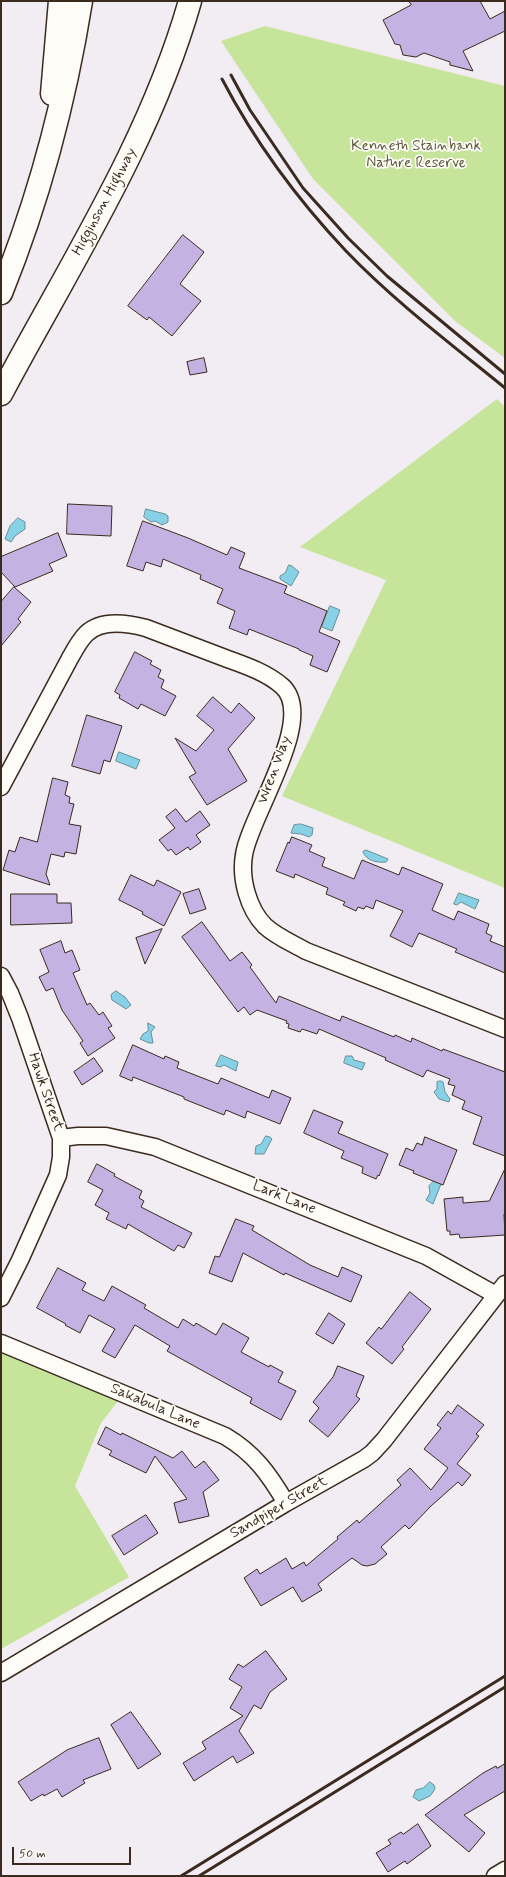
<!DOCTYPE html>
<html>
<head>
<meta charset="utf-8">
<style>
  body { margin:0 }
  #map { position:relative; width:506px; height:1877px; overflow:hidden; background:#f1edf3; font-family:Mynerve,sans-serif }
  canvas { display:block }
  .frame { position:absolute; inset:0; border:2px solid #3b2a1e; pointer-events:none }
  .scale { position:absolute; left:12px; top:1847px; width:119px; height:18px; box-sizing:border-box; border:2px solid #3b2a1e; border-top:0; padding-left:5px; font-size:12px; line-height:14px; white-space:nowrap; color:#3b2a1e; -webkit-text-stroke:3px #fdfcf7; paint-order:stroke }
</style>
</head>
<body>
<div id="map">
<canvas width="506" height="1877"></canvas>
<div class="frame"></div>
<div class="scale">50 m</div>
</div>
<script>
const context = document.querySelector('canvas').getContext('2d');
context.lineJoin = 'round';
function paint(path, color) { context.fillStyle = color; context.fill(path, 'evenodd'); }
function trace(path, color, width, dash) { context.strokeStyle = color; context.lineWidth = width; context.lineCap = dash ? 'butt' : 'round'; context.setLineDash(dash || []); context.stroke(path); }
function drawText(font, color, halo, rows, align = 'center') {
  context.font = font + ' Mynerve,sans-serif'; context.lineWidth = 3.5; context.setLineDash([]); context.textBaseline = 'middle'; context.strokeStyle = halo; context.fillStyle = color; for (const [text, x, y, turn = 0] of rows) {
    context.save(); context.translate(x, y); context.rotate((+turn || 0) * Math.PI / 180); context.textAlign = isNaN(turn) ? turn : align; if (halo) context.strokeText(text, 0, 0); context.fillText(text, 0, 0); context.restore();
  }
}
const green = new Path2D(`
  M265,26L505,86V358L455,321L313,179L221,41Z
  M497,399L505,407V888L282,796L386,580L300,547Z
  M1,1346L121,1397L101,1423L75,1486L129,1577L1,1649Z`);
const water = new Path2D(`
  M146,509L165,514L168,516V522L162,525L155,521L151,522L144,517Z
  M18,518L25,522V529L15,536L11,542L5,539L10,526Z
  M289,565L292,566L299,572L291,586L280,579V576L285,573Z
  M330,606L340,610L332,631L322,627Z
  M119,752L140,760L136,769L116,761Z
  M301,824L313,828L312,835L309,837L301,834L291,833L294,825Z
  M366,850L388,859L386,862C378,863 366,861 363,852Z
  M459,893L479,900L475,909L461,902L457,905L454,904Z
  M116,991L125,997L131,1005L126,1009L112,1000L111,995Z
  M148,1023L155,1027L151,1032L153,1043H149L140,1039L143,1034L148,1031Z
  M221,1055L238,1062L236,1071L224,1065L220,1067L216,1066Z
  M346,1056H352L354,1060L365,1063L362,1070L344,1063Z
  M441,1081L443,1082L445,1092L450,1099L449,1102L439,1099L434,1092L437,1089V1082Z
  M266,1136L270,1137L272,1139L264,1154H255L256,1146L261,1144Z
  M434,1181L441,1184L433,1204L426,1200L430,1193L429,1186Z
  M430,1782L434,1785L435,1789L430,1796L419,1801L413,1797L416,1790L423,1788Z`);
const building = new Path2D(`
  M409,1H480L490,19L505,11V31L463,51L473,71L450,65V62L424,53L416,57L403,55L400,45L395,44L383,20L411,5Z
  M183,235L204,252L180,284L201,301L172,336L149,317L147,320L128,306Z
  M204,358L207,372L190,375L187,362Z
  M68,504L112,506L111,536L67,534Z
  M143,521L188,538L227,555L231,547L245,553L239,568L287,586L284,593L327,611L319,632L340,641L327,672L310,665L313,656L299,650V649L249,629L247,635L229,628L235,611L217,603L223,589L200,579L201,575L163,559L161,567L146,562L143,571L127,566Z
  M58,533L67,556L49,564L53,571L15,587L1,572V557Z
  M14,587L31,602L18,619L21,622L1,646V602Z
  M135,652L152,661L150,664L161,670L158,677L164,680L161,688L176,696L165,716L141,704L138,709L119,698L120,695L115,692Z
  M213,697L231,713L239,703L255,718L228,749L247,781L207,805L189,777L196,773L175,738L196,751L214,730L197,716Z
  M87,715L122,726L110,762L104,760L100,774L72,766Z
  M53,778L68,782L65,795L70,797L69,803L74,804L69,824L81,826L76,854L65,852L64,857L51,854L46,874L50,885L3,870L9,850L15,852L20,837L37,842Z
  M176,809L186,822L200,811L210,825L196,835L201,842L190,850L188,847L176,855L171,849L168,851L159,840L175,828L166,817Z
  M292,837L312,845L309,851L325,858L322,866L354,879L362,860L399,875L402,867L443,884L432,910L454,920L458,911L489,924L486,933L492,936L490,941L505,947V973L455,952L457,949L419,933L412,947L390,936L403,911L376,900L373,909L366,906L364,909L358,907L356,911L343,905L345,902L326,894L328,888L295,874L294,878L276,871L288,842L289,843Z
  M131,875L154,886L157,880L181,892L164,926L142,914L143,912L119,900Z
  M199,889L206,909L190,914L183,894Z
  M11,894H57V903H71L72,923L11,925Z
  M202,922L230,961L242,952L252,965L250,967L276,1003L279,996L340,1021L342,1016L394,1037L395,1035L411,1042L412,1038L442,1051L443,1049L505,1072V1156L473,1144L482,1117L462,1109L465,1101L452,1095L455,1086L448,1084L450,1079L427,1070L423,1077L385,1060L386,1058L319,1029L317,1034L302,1029L300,1032L288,1028L289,1024L286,1023L287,1021L257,1010L250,1015L244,1007L238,1012L182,937Z
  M162,929L145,964L136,938Z
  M61,941L65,953L72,950L80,970L73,973L87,1005L90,1003L99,1015L103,1012L112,1026L108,1028L115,1038L88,1056L80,1043L83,1041L62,1010L53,988L46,991L39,977L49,972L40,950Z
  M133,1045L164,1059L165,1056L179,1062L177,1068L218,1084L221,1078L269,1098L272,1090L291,1098L280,1124L247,1111L245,1118L226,1110L224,1115L184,1099V1097L133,1077L132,1081L120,1076Z
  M94,1058L103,1071L82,1085L74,1072Z
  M314,1110L343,1122L338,1133L388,1154L379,1176L378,1175L376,1179L362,1173L363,1167L341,1158L344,1151L304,1133Z
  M425,1137L457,1150L443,1185L413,1173L414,1171L399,1165L406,1148L413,1151L417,1143L422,1145Z
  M97,1164L115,1174L114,1176L142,1191L139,1198L144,1201L141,1207L192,1233L184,1248L178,1245L174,1251L128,1224L126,1229L106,1219L109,1213L95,1205L103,1190L88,1182Z
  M505,1169V1214H504L505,1235L460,1238L459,1234L450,1235V1231H447L444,1199L463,1197V1203L489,1201Z
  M236,1219L254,1226L252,1230L310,1265L338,1277L342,1267L362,1276L351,1302L285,1273L284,1275L243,1253L232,1282L209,1273L215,1256L219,1257Z
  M58,1268L86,1283L82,1290L104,1301L112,1286L146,1305L144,1308L178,1328L183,1319L194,1326L196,1323L216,1335L223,1323L249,1338L241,1352L269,1367L270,1365L283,1372L278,1382L296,1391L281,1420L250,1403L252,1398L167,1351L170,1346L135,1325L115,1358L102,1351L115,1329L89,1315L80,1333L65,1325L66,1324L37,1308Z
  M410,1292L431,1309L402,1347L404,1349L392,1364L366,1343L379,1327L381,1329Z
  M329,1313L345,1324L333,1344L316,1334Z
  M338,1366L364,1376L356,1396L360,1399L328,1437L309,1421L319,1408L313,1402L333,1377Z
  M458,1405L484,1425L476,1434L479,1436L457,1464L471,1475L462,1486L458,1482L431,1506L409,1529L405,1525L381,1547L387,1554L375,1564L367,1566L362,1565L352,1558L318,1584L322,1590L302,1602L293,1587L261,1606L244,1578L257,1569L260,1574L286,1558L292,1569L304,1562L306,1566L338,1539L337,1537L357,1520L359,1523L401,1485L397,1480L410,1468L431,1490L448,1468L424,1449L441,1428L437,1425L448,1411L451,1414Z
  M106,1427L121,1435L122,1433L173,1458L182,1451L195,1468L204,1461L219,1480L203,1492L209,1516L179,1523L174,1503L187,1499L155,1456L146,1473L109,1455L112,1451L98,1444Z
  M146,1515L158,1533L124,1555L112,1536Z
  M266,1651L287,1679L270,1692L261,1709L254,1705L239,1731L254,1753L237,1763L233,1756L194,1781L183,1763L206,1749L202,1742L243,1716L230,1708L242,1687L229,1679L238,1664L243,1667Z
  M131,1712L161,1754L138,1769L111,1725Z
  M99,1738L111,1769L83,1780L85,1783L62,1797L57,1789L44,1796L43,1794L31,1801L18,1782L67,1750Z
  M505,1764V1791L464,1815L485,1833L469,1852L425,1815L483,1773L496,1766L497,1768Z
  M418,1824L431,1846L407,1864L405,1861L388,1872L376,1853L391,1844L388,1840L401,1832L403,1834Z`);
const street = new Path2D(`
  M1,787L69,660C74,651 79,641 86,634C101,619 127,623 146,628C172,638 198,648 225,658C244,665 266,672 282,686C318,718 249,817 244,855C240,878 248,909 265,926C277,937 292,943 306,951L505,1029
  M1,976L10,993L20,1018L61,1138V1157L58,1175L20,1260L1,1298
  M61,1138L78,1136H106L155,1147L426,1256L496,1295
  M1,1343L225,1436C254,1453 269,1474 286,1503
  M1,1673L286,1503L364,1459L372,1453L384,1440L505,1284
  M495,1876L505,1870`);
const highway = new Path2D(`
  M52,94L60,1
  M1,293C39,199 65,101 81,1
  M1,394C69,266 150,142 190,1`);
const rail = new Path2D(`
  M231,75L250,110L303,188L348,238L387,276L505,374
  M222,79C255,142 297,199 346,251C394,301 451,344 505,388
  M181,1876L505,1676
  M199,1876L505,1687`);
const parkNames = [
  ["Kenneth Stainbank",416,147],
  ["Nature Reserve",416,164]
];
const streetNames = [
  ["Higginson Highway",105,202,-62],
  ["Wren Way",275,770,-70],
  ["Hawk Street",45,1092,71],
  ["Lark Lane",284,1198,22],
  ["Sakabula Lane",155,1407,23],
  ["Sandpiper Street",279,1508,-30]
];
paint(green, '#c7e49b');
paint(water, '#86d1e6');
trace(water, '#688e96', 1);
paint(building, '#c3b2e2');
trace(building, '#3b2a1e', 1);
trace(street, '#3b2a1e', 19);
trace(highway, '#3b2a1e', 25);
trace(street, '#fdfcf7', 16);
trace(highway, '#fdfcf7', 22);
trace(rail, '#3b2a1e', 3);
drawText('15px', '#5e583d', '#fdfcf7', parkNames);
drawText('15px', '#3b2a1e', '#fdfcf7', streetNames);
</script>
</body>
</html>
